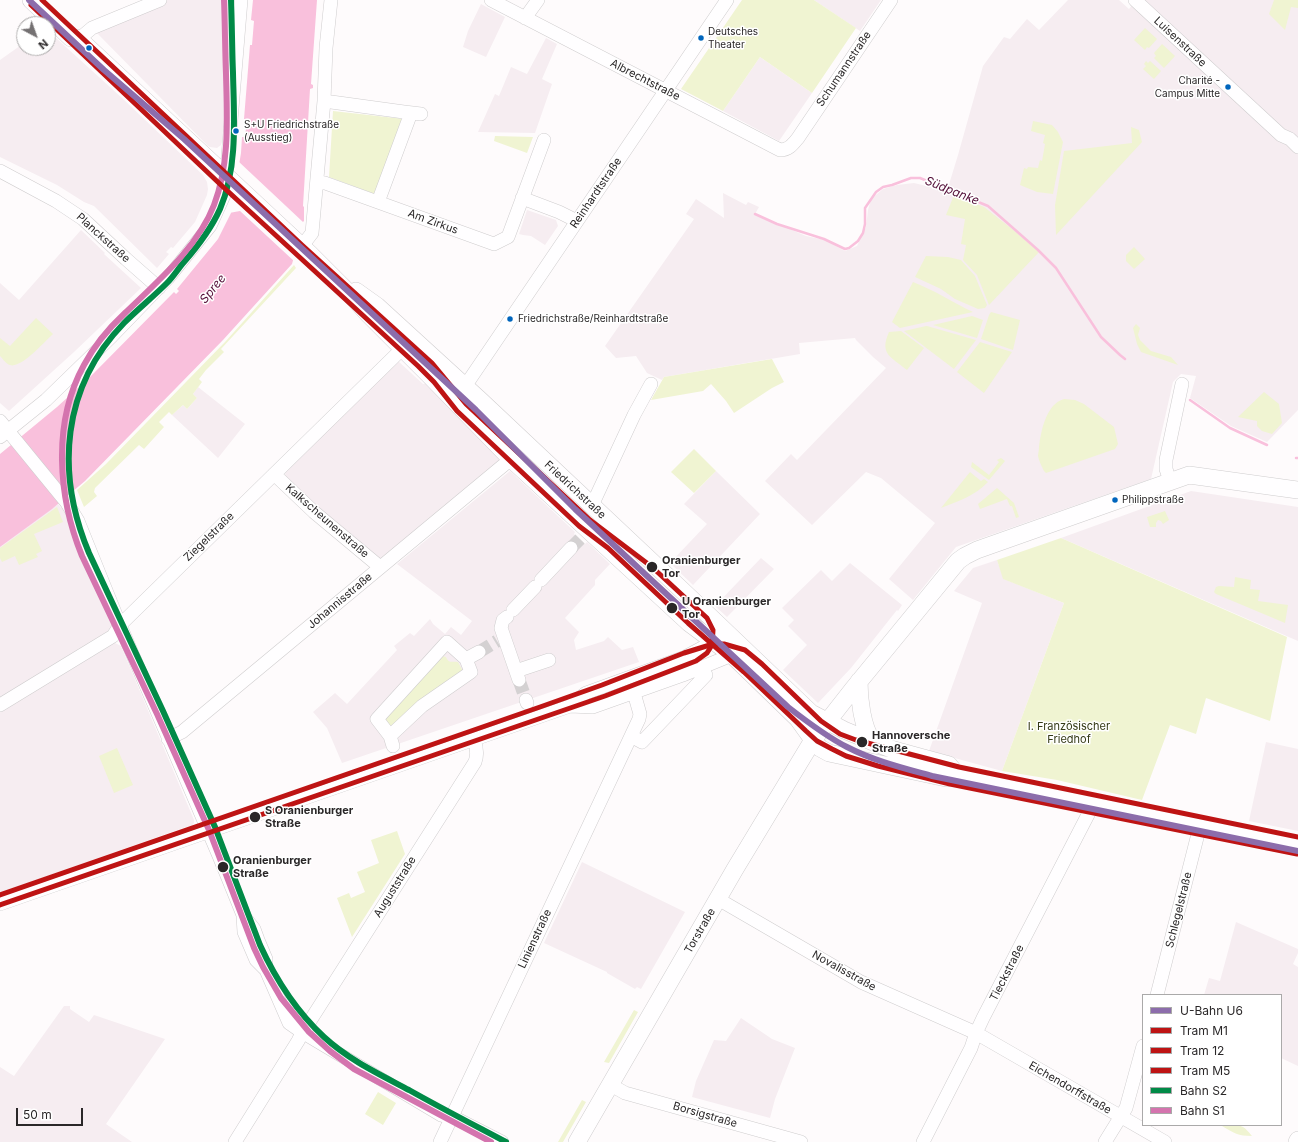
<!DOCTYPE html>
<html>
<head>
<meta charset="utf-8">
<style>
  body { margin:0 }
  #map { position:relative; width:1298px; height:1142px; overflow:hidden; background:#fefbfc; font-family:Inter,sans-serif }
  canvas { display:block }
  .legend { position:absolute; left:1142px; top:994px; width:140px; height:132px; box-sizing:border-box; background:#fff; border:1px solid #aaa9a9; margin:0; padding:5px 7px; list-style:none; font-size:12px; color:#2a2728 }
  .legend li { display:flex; align-items:center; gap:8px; height:20px }
  .legend b { width:20px; border:1px solid #aaa9a9 }
  .north { position:absolute; left:16px; top:16px; width:40px; height:40px; box-sizing:border-box; background:#fff; border:1px solid #aaa9a9; border-radius:50%; rotate:139deg; font-size:11px; font-weight:700; line-height:16px; text-align:center; color:#2a2728 }
  .north::after { content:''; display:block; margin:auto; width:14px; height:18px; background:#747172; clip-path:polygon(50% 0,100% 100%,50% 72%,0 100%) }
  .scale { position:absolute; left:16px; top:1108px; width:67px; height:18px; box-sizing:border-box; border:2px solid #2a2728; border-top:0; padding-left:5px; font-size:12px; line-height:14px; white-space:nowrap; color:#2a2728; -webkit-text-stroke:3px #fff; paint-order:stroke }
</style>
</head>
<body>
<div id="map">
<canvas width="1298" height="1142"></canvas>
<ul class="legend">
<li><b style="height:5px;background:#8c6dab"></b>U-Bahn U6</li>
<li><b style="height:5px;background:#be1414"></b>Tram M1</li>
<li><b style="height:5px;background:#be1414"></b>Tram 12</li>
<li><b style="height:5px;background:#be1414"></b>Tram M5</li>
<li><b style="height:5px;background:#018a47"></b>Bahn S2</li>
<li><b style="height:5px;background:#d474ae"></b>Bahn S1</li>
</ul>
<div class="north">N</div>
<div class="scale">50 m</div>
</div>
<script>
const context = document.querySelector('canvas').getContext('2d');
context.lineJoin = 'round';
function paint(path, color) { context.fillStyle = color; context.fill(path, 'evenodd'); }
function trace(path, color, width, dash) { context.strokeStyle = color; context.lineWidth = width; context.lineCap = dash ? 'butt' : 'round'; context.setLineDash(dash || []); context.stroke(path); }
function drawText(font, color, halo, rows, align = 'center') {
  context.font = font + ' Inter,sans-serif'; context.lineWidth = 3; context.setLineDash([]); context.textBaseline = 'middle'; context.strokeStyle = halo; context.fillStyle = color; for (const [text, x, y, turn = 0] of rows) {
    context.save(); context.translate(x, y); context.rotate((+turn || 0) * Math.PI / 180); context.textAlign = isNaN(turn) ? turn : align; if (halo) context.strokeText(text, 0, 0); context.fillText(text, 0, 0); context.restore();
  }
}
const built = new Path2D(`
  M167,0H235L222,142L221,145L217,148L210,147L208,146L94,30Z
  M814,0H881L860,31Z
  M1068,0H1119L1129,9L1136,0H1298V410L1267,442L1231,426L1190,398L1196,376L1181,374L1173,382L1151,479L956,547L913,600L889,579L935,523L881,478L866,472L812,525L765,481L791,454L797,460L886,368L873,357L856,340L855,338L799,343L800,354L664,377L662,380L647,373L636,356L616,358L605,346L694,219L686,214L696,199L724,218L723,193L746,205L748,202L759,207L755,214L806,236L825,240L845,251L857,246L866,227L868,210L871,199L883,189L897,185L914,183L947,191L958,155L983,66L1004,37L1010,39L1027,19L1039,30Z
  M481,4L505,17L486,57L463,47L468,31Z
  M51,30L56,38L122,98L203,175L207,182L208,189L207,195L195,222L173,248L171,247L166,252L169,254L157,268L94,206L84,202L57,185L0,157V60L24,43V48H48V32Z
  M546,38L557,44L542,79L552,84L535,133L478,132L495,94L499,96L511,67L527,74Z
  M760,57L812,93L779,141L723,111Z
  M527,210L556,220L558,226L545,245L531,236L523,235L519,234Z
  M81,230L105,253L104,254L141,288L74,352L9,411L0,403V283L19,300Z
  M398,361L423,384L428,383L502,458L383,562L325,515L286,478L285,474L286,470Z
  M198,387L245,424L218,458L172,415L183,405L187,409L197,398L193,394Z
  M510,471L575,532L574,534L585,544L587,542L610,564L595,580V585L565,618L579,632L574,640L576,650L604,641L608,637L622,650L633,647L639,662L342,763L327,728L313,712L335,693L347,704L397,650L394,646L410,633L414,636L430,619L433,624L445,634L451,627L461,635L472,621L397,564Z
  M716,471L760,514L693,585L670,563L707,524L684,504Z
  M1191,491L1298,507V641L1061,538Z
  M58,504L61,508L64,506L69,514L70,520L113,622V629L0,701V547Z
  M761,558L774,569L727,617L715,606Z
  M997,560L1004,579L1064,603L1002,771L929,751L982,603L954,591L973,568Z
  M850,563L902,605L898,611L897,610L851,668L818,703L783,670L807,645L788,626L794,620L782,608L821,570L832,581Z
  M111,642L115,643L121,646L194,820V823L192,826L186,827L5,891V894L0,895V711Z
  M1266,742L1298,749V831L1249,821Z
  M582,862L685,912L641,989L637,987L635,989L607,973V972L544,943Z
  M1236,922L1298,949V953L1293,964L1298,967V1066L1281,1058V995H1204L1209,978L1220,981Z
  M64,1006H70V1009L89,1022L94,1015L165,1039L106,1124L132,1142H0V1067L14,1076Z
  M741,1018L772,1039L795,1048L775,1099L770,1118L692,1097L696,1081L714,1040L726,1041Z`);
const green = new Path2D(`
  M742,0H814L856,28L812,93L760,57L723,111L681,89Z
  M1274,0H1298V8L1291,7L1285,30L1269,14Z
  M1145,28L1157,39L1149,48L1147,47L1145,50L1134,40Z
  M1162,44L1175,56L1164,68L1154,58L1156,56L1154,53Z
  M1146,61L1148,63L1150,61L1161,71L1154,79L1143,69L1146,66L1144,64Z
  M333,111L404,119L377,195L329,177Z
  M1033,121L1052,125L1058,132L1063,142L1053,194L1037,192L1020,185L1024,168L1027,169L1028,167L1038,168L1040,160L1042,161L1045,144L1043,143L1045,135L1031,131Z
  M1131,127L1139,130L1142,142L1056,235L1055,205L1064,151L1132,143Z
  M495,136L533,137L527,153L494,141Z
  M954,195L984,207L1012,229L1039,252L989,305L977,275L963,260L966,245L961,244L965,219L946,215Z
  M1134,247L1145,259L1134,269L1126,261V255Z
  M926,256L948,257L961,260L975,276L987,305L985,308L978,309L955,299L941,289L915,277Z
  M294,265L296,268L221,349L224,352L206,370L199,379L202,382L193,394L197,398L187,409L183,405L172,415L169,412L159,422L164,427L144,449L139,445L95,488L94,492L97,496L84,507L77,490L106,464L225,342Z
  M913,282C934,290 952,302 973,312L900,328L892,322Z
  M991,312L1020,320L1013,350L981,339L989,315Z
  M972,316L983,320L977,338L933,325Z
  M36,318L53,334C45,341 21,369 10,365C6,364 3,359 0,356V338L10,346Z
  M1136,324L1140,328L1138,335L1140,340L1151,351L1171,357L1178,365L1141,352L1137,344L1133,328Z
  M926,326H927L976,340L954,369L904,331Z
  M901,331L924,348L907,370C891,357 879,354 889,332Z
  M980,342L1012,352L984,393L957,372Z
  M772,359L784,382L772,388L734,413L726,401L711,384L703,391L651,400L664,377Z
  M1264,392L1279,404L1282,423L1272,434L1262,431L1257,426V421L1238,417Z
  M1064,399L1075,400L1084,404L1114,427L1118,444L1115,449L1046,473L1044,471C1042,467 1039,461 1038,456C1038,454 1039,450 1039,447C1041,431 1046,404 1064,399Z
  M694,449L716,471L694,493L671,472Z
  M1001,458L1005,461L989,480L971,467L972,462L989,475L999,462L997,460Z
  M970,472L981,481L984,479L988,482C975,496 958,501 941,508Z
  M997,488L1014,503L1019,517L1016,518L1012,506H1010L1007,499L980,509L978,504Z
  M57,507L63,522L34,534L42,551L36,554L38,557L19,565L15,556L2,562L0,558V548Z
  M1165,511L1169,520L1163,524L1161,521L1158,520L1156,523V527H1150L1147,517Z
  M1061,538L1287,637L1270,721L1206,698L1196,734L1170,725L1142,800L1057,780L1002,771L1064,603L1003,579L997,560Z
  M1235,577L1251,580L1250,589L1260,590L1258,601L1288,605L1285,623L1216,594L1214,592L1216,587L1219,586L1234,587Z
  M439,655L446,657C449,664 452,661 458,662L464,673L389,727L381,716Z
  M117,748L133,785L114,793L99,756Z
  M397,831L405,854L352,937L337,898L349,893L351,898L365,892L357,872L379,863L371,840Z
  M634,1010L638,1012L609,1063L604,1062Z
  M378,1092L396,1103L383,1125L365,1114Z
  M582,1100L586,1102L563,1142H558Z
  M1228,1125C1242,1125 1243,1125 1252,1136C1238,1136 1234,1133 1222,1126Z`);
const water = new Path2D(`
  M253,0H317L311,84L313,85V88L310,89L303,206L304,207V221L292,264L223,340L85,481L52,509L0,547V454L57,407L90,377L174,292L176,294L179,291L177,289L218,239L231,213L241,153L242,137H245L247,119H244L250,45H252L254,21L251,20Z`);
const pier = new Path2D(`
  M238,161L303,222L304,221L305,222L295,262L240,211L229,213Z`);
const stream = new Path2D(`
  M755,214L777,224L824,239L845,249L849,248L858,241L863,233L865,224V208L876,192L883,187L892,185L911,178H920L988,206L1038,250L1056,268L1101,337L1120,355L1125,359
  M1190,400L1230,428L1267,445
  M1296,458H1298`);
const minorTunnel = new Path2D(`
  M571,548L580,539
  M479,652L497,641
  M519,680L526,700`);
const minor = new Path2D(`
  M491,0L780,150C789,150 793,144 798,138L891,0
  M1135,0L1281,135L1290,139L1298,147
  M525,18L538,0
  M79,39L92,28L160,0
  M324,101L404,112L421,114
  M0,171L56,201L83,219L126,259L159,288
  M317,182L325,183L494,244L508,237L544,140
  M522,198L559,212L577,221
  M378,202L411,113
  M302,246L312,233L324,101L326,48L331,0
  M464,387L470,379L727,0
  M0,421L67,503L78,521L120,625L219,856L243,915L254,929L258,940L266,959V970
  M0,437L46,400L112,336L168,278L210,226L225,193L241,0
  M274,474L314,512L380,567
  M1170,481L1166,469V460L1182,384
  M590,504L595,499L634,415L651,384
  M541,580L571,548
  M513,610L535,587
  M507,617L503,620L501,628L519,680
  M516,671L549,660
  M526,700L527,703
  M0,705L113,636L120,625L403,348
  M570,706L586,693L685,657L713,642L721,640
  M390,736L422,706L471,672L466,659
  M631,736L642,742L706,675
  M168,739L182,732L511,459
  M474,740C477,748 478,754 475,762L310,1021L305,1032L307,1035L317,1041L441,1115L459,1120L502,1142
  M393,746L390,736L377,719L447,642L466,659L479,652
  M718,899L861,982L976,1033L1165,1142
  M0,904L570,706L593,707L683,675L732,655L737,650
  M1157,995L1200,826
  M611,1085L625,1093L801,1142
  M235,1142L298,1041L300,1037L301,1033L299,1030L289,1023L266,970L256,960L244,932L243,916
  M440,1142L639,719L640,714L634,693
  M923,1142L971,1048L976,1033L983,1018L1093,805
  M1105,1142L1126,1108L1143,1046`);
const major = new Path2D(`
  M31,0L71,38H78L310,254L351,295L369,315L431,377L511,459L689,623L732,655L798,719L813,740L820,748L829,753L946,778L957,775L1093,805L1298,846
  M356,291L377,306L481,401L702,609L811,713L844,730L873,742L894,750L949,765L957,775
  M859,681C859,698 862,728 873,742
  M577,1142L735,869L813,740L853,689L958,561L965,556L977,550L1189,475L1298,490
  M1297,1142L1298,1140`);
const rail1 = new Path2D(`
  M231,0C232,24 232,49 233,73C234,118 238,167 220,209C211,229 198,246 184,262C178,269 173,277 167,283C153,297 138,309 124,323C62,387 55,472 89,553L163,711L215,827L260,945C276,980 296,1011 324,1037C349,1060 379,1074 409,1090C441,1108 474,1125 506,1142`);
const rail2 = new Path2D(`
  M224,0C225,25 225,49 226,74C227,117 230,163 214,205C198,247 157,282 125,313C109,328 94,346 84,365C52,423 58,497 82,556L157,714L209,830L254,948L263,967L281,998L309,1032L330,1051L354,1069L491,1142`);
const tram1 = new Path2D(`
  M0,905L605,696L696,661L707,653L712,645L713,630L707,618L652,567L590,520L466,404L432,363L302,245L42,0`);
const tram2 = new Path2D(`
  M31,5L221,185L418,366L434,382L457,411L579,526L608,548L688,623L744,672L806,731L817,741L832,749L846,756L878,766L950,784L1297,854`);
const tram3 = new Path2D(`
  M0,895L540,707L602,685L684,653L713,644H724L745,650L762,664L821,721L840,734L856,740L959,767L1298,837`);
const metro1 = new Path2D(`
  M29,0L104,70L184,139L476,410L575,509L788,707C806,721 827,737 847,747C874,761 903,768 932,776L1298,851`);
const markers = [
  [701,38,3.5,"#0065bd"],
  [89,48,3.5,"#0065bd"],
  [1228,87,3.5,"#0065bd"],
  [236,131,3.5,"#0065bd"],
  [510,319,3.5,"#0065bd"],
  [1115,500,3.5,"#0065bd"],
  [652,567,6,"#2a2728"],
  [672,608,6,"#2a2728"],
  [862,742,6,"#2a2728"],
  [255,817,6,"#2a2728"],
  [223,867,6,"#2a2728"]
];
const busNames = [
  ["Deutsches",708,32],
  ["Theater",708,45],
  ["Charité -",1220,81,"right"],
  ["Campus Mitte",1220,94,"right"],
  ["S+U Friedrichstraße",244,125],
  ["(Ausstieg)",244,138],
  ["Friedrichstraße/Reinhardtstraße",518,319],
  ["Philippstraße",1122,500]
];
const streetNames = [
  ["Luisenstraße",1180,42,43],
  ["Schumannstraße",844,69,-56],
  ["Albrechtstraße",645,80,27],
  ["Reinhardtstraße",596,193,-56],
  ["Am Zirkus",433,222,20],
  ["Planckstraße",103,238,42],
  ["Friedrichstraße",575,490,43],
  ["Kalkscheunenstraße",327,521,41],
  ["Ziegelstraße",209,537,-44],
  ["Johannisstraße",340,601,-40],
  ["Auguststraße",395,887,-58],
  ["Schlegelstraße",1179,910,-76],
  ["Torstraße",700,931,-60],
  ["Linienstraße",535,939,-65],
  ["Novalisstraße",844,971,29],
  ["Tieckstraße",1007,973,-63],
  ["Eichendorffstraße",1070,1088,30],
  ["Borsigstraße",705,1115,16]
];
const stopNames = [
  ["Oranienburger",662,561],
  ["Tor",662,574],
  ["U Oranienburger",682,602],
  ["Tor",682,615],
  ["Hannoversche",872,736],
  ["Straße",872,749],
  ["S Oranienburger",265,811],
  ["Straße",265,824],
  ["Oranienburger",233,861],
  ["Straße",233,874]
];
const parkNames = [
  ["I. Französischer",1069,727],
  ["Friedhof",1069,740]
];
const waterNames = [
  ["Südpanke",952,191,22],
  ["Spree",213,289,-51]
];
paint(built, '#f6edf1');
paint(green, '#f0f4d2');
paint(water, '#f9c0dc');
paint(pier, '#fefbfc');
trace(stream, '#f9c0dc', 2.5);
trace(minorTunnel, '#d4d1d2', 13, [13, 6]);
trace(minor, '#cfcdce', 14);
trace(major, '#cfcdce', 18);
trace(minor, '#fffeff', 13);
trace(major, '#fffeff', 17);
trace(rail1, '#018a47', 6);
trace(rail2, '#d474ae', 6);
trace(tram1, '#be1414', 5);
trace(tram2, '#be1414', 5);
trace(tram3, '#be1414', 5);
trace(metro1, '#8c6dab', 6);
for (const [x, y, r, color] of markers) { const dot = new Path2D(); dot.arc(x, y, r, 0, 2 * Math.PI); context.fillStyle = color; context.fill(dot); trace(dot, '#fff', 1.5); }
drawText('10px', '#2a2728', '#fff', busNames, 'left');
drawText('11px', '#2a2728', '#fff', streetNames);
drawText('bold 11px', '#2a2728', '#fff', stopNames, 'left');
drawText('11px', '#353a16', '#fff', parkNames);
drawText('italic 12px', '#530e38', '#fff', waterNames);
</script>
</body>
</html>
